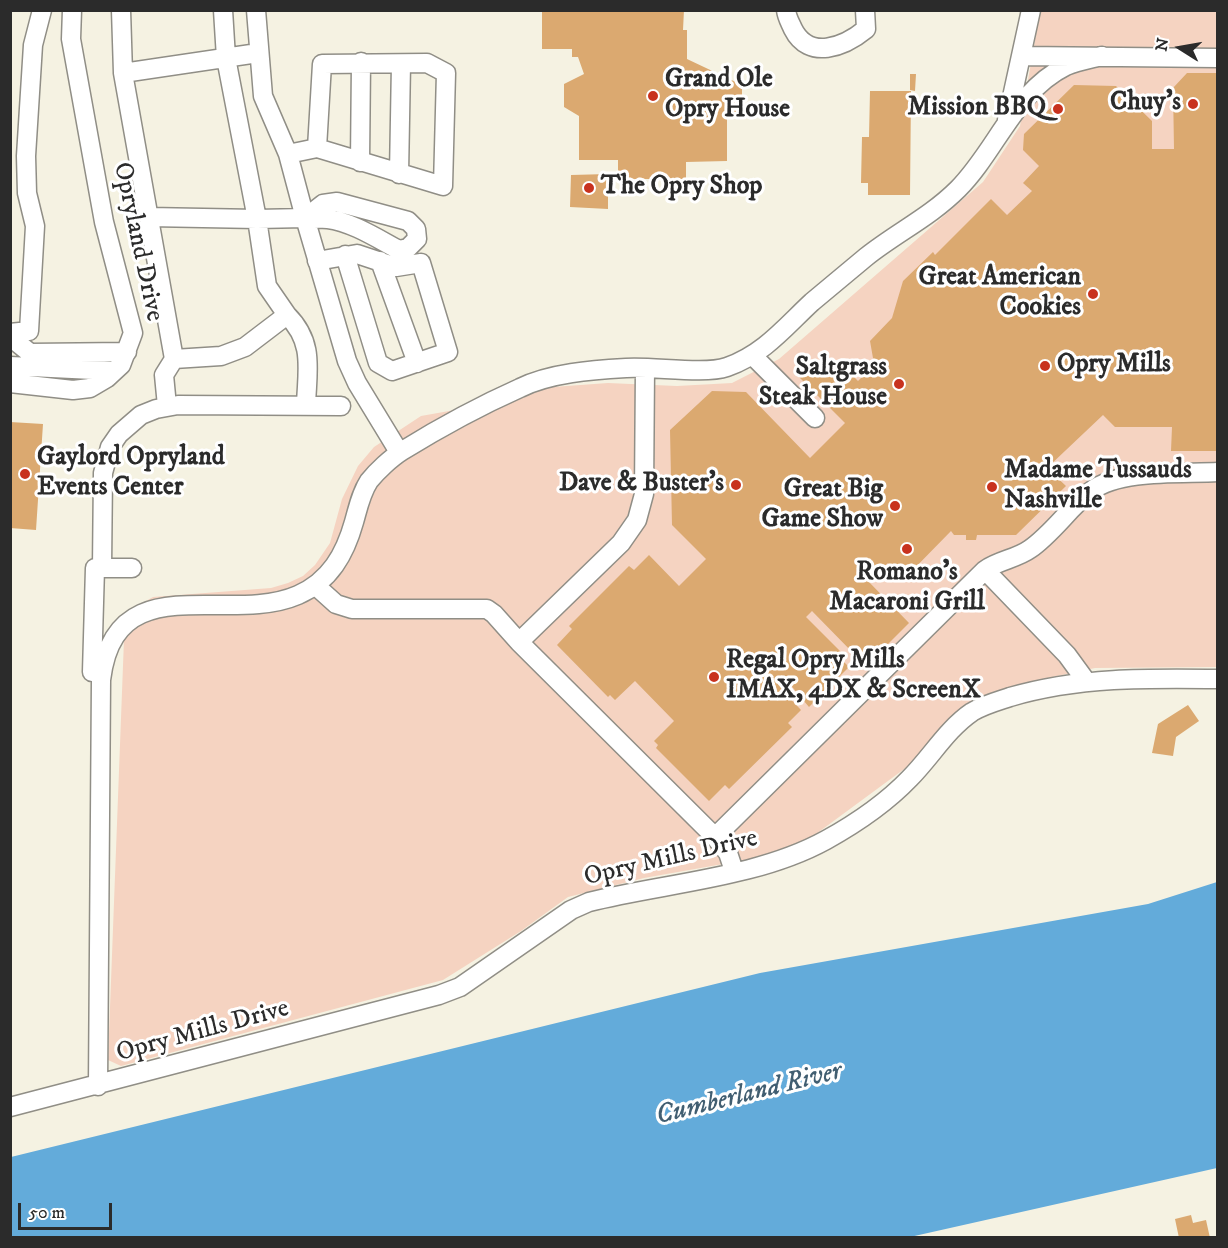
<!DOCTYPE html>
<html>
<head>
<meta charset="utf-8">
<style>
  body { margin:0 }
  #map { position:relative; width:1228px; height:1248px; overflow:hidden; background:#f5f2e2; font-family:"IM FELL DW Pica",serif }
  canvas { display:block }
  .frame { position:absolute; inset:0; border:12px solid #2b2b2b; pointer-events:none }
  .north { position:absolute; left:1150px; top:18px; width:60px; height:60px; -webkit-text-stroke:4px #fff; paint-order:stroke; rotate:281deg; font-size:16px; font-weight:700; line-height:24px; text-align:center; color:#2b2b2b }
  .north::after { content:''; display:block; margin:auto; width:21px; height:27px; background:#2b2b2b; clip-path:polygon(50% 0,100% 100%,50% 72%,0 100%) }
  .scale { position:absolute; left:18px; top:1203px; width:94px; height:27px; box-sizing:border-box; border:3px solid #2b2b2b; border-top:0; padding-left:8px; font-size:18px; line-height:21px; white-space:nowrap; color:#2b2b2b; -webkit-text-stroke:4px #fff; paint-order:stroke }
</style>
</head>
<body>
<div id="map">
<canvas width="1228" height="1248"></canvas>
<div class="frame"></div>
<div class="north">N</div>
<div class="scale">50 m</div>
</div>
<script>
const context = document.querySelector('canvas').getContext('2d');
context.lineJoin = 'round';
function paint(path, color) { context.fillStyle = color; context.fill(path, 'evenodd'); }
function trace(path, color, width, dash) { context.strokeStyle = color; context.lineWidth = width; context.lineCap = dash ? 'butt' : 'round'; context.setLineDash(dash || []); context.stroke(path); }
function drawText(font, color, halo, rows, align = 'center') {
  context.font = font + ' "IM FELL DW Pica",serif'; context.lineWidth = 6; context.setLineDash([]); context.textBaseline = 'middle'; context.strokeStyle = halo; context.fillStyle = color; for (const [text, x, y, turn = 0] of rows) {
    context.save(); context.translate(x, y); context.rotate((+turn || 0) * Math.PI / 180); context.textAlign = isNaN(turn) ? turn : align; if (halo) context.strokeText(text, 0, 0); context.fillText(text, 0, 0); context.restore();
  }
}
const built = new Path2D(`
  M1040,11H1217V667L1095,668L1048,678L982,699L911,764L801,845L757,858L644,878L568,897L521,931L443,980L121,1066L108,1060L125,613L153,597L271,588L288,583L303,576L315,565L330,543L342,499L358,466L374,447L421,416L477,406L553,387L608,383L677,386L732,383L779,359L983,182L1020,126Z`);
const water = new Path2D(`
  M1217,882V1168L910,1237H11V1157L760,973L1148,904Z`);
const building = new Path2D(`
  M542,10H684L683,30H687V59L742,85V109L727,117V161L686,162V179H618V160H579V116L564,107V84L584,74L578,57H572V49H542Z
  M1187,73H1218V451H1171L1172,427H1115L1103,415L1047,468L1066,486L1016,535H977L976,540H966V535H954L951,531L904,579L888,563L868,581L909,623L876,656L857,657L812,611L806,617L845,656L842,660L849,667L809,707L788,682L781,689L801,710L788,723L792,727L729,789L725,785L709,801L656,748L658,745L654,741L674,721L635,681L615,700L610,695L608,697L557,645L572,629L569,626L629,566L634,570L649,555L679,586L706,559L672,525L670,430L712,391L746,392L810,458L845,423L799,377L816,362L827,370L854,377L858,381L877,362L873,358L870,341L892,318L903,281L933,252L935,255L991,199L1007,215L1032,191L1023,183L1039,166L1023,150L1024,134L1074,85L1116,86L1152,121V149H1174L1173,88Z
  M910,74H916L915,91L910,90Z
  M870,91H911L910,195H868V183H861L862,137H869Z
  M608,174V209L570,207L571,175Z
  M10,422L43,424L36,530L10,528Z
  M1188,705L1199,721L1176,737L1173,756L1152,753L1158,724Z
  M1191,1215L1193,1223L1206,1220L1210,1238H1179L1175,1219Z`);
const minor = new Path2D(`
  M121,10L123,73L258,53
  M223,10L226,58L257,219L305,218L347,361L357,383L399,452
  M256,10L263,96L288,154L305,218
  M786,10C787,18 790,22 793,29C809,61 844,47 866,29L865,10
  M1022,56L1218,58
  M123,73L174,359L164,375L167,406
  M1007,120L1031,10
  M288,154L317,148L443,186L446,73L427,63L322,64L317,148
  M360,162L361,62
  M399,174L401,64
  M337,202L408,221L416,229L417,239L408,248L399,250C378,239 352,222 328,219C320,218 313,220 305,218L323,204Z
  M149,217L257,219L267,286L287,315
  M317,261L357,254L396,267L421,263L448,352L392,371L378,363L345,255
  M380,261L417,363
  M10,333L29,331L35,226L27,193L26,156L33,45L42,10
  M14,340L30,353L127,352
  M752,355L815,418
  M174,359L221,356L245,347L287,315C315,343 307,370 306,406
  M10,366L114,371
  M645,368L644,494L637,520L621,543L519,642L715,837L728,853L734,871
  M10,383L73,390L90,388L107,378L121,365L133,333L104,222L71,39L72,10
  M102,568L103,473L110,447L119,434L141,415L156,409L178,405L341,406
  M985,570L1067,655L1086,681
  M316,586L336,604L352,609H487L494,614L519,642
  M92,672L95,568H132
  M715,837L985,570C999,560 1016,559 1030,549C1053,533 1069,508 1091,491C1120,469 1181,474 1218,472
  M98,1086L101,680C115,564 227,626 298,595C330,581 345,554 354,522C358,508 361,493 369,481C377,471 391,458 402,451C436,430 484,404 520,388C550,373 592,370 626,368C654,366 703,375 727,367C764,354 785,327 812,302C830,287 848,272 866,257C896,233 930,217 958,189C996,151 1015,91 1066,66C1077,61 1090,59 1102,56
  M10,1107L439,995L460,987L571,910L589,902C665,883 757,878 826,840C855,824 887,802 910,778C931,757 947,729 972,712C983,705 998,701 1010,697C1078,677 1148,678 1218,679`);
const markers = [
  [653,96,6,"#c8321e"],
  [1193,104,6,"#c8321e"],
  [1058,109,6,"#c8321e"],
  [589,188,6,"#c8321e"],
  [1093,294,6,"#c8321e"],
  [1045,366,6,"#c8321e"],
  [899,384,6,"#c8321e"],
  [25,474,6,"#c8321e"],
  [736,485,6,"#c8321e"],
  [992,487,6,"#c8321e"],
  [895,506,6,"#c8321e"],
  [907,549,6,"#c8321e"],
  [714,677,6,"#c8321e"]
];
const poiNames = [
  ["Grand Ole",665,81],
  ["Opry House",665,111],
  ["Chuy's",1181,104,"right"],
  ["Mission BBQ",1046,109,"right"],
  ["The Opry Shop",601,188],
  ["Great American",1081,279,"right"],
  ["Cookies",1081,309,"right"],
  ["Opry Mills",1057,366],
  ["Saltgrass",887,369,"right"],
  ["Steak House",887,399,"right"],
  ["Gaylord Opryland",37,459],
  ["Events Center",37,489],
  ["Madame Tussauds",1004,472],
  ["Nashville",1004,502],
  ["Dave & Buster's",724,485,"right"],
  ["Great Big",883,491,"right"],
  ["Game Show",883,521,"right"],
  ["Romano's",907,574,"center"],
  ["Macaroni Grill",907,604,"center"],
  ["Regal Opry Mills",726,662],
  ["IMAX, 4DX & ScreenX",726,692]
];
const streetNames = [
  ["Opryland Drive",137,242,78],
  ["Opry Mills Drive",671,859,-13],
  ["Opry Mills Drive",203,1032,-15]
];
const waterNames = [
  ["Cumberland River",749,1095,-14]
];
paint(built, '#f5d3c1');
paint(water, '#63abda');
paint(building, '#dba970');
trace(minor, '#908e86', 21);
trace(minor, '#fff', 18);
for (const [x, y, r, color] of markers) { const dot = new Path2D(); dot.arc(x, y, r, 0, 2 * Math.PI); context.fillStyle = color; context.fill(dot); trace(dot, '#fff', 2); }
drawText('bold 26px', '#2b2b2b', '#fff', poiNames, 'left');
drawText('26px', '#2b2b2b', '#fff', streetNames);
drawText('italic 27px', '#415e71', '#fff', waterNames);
</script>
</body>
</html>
